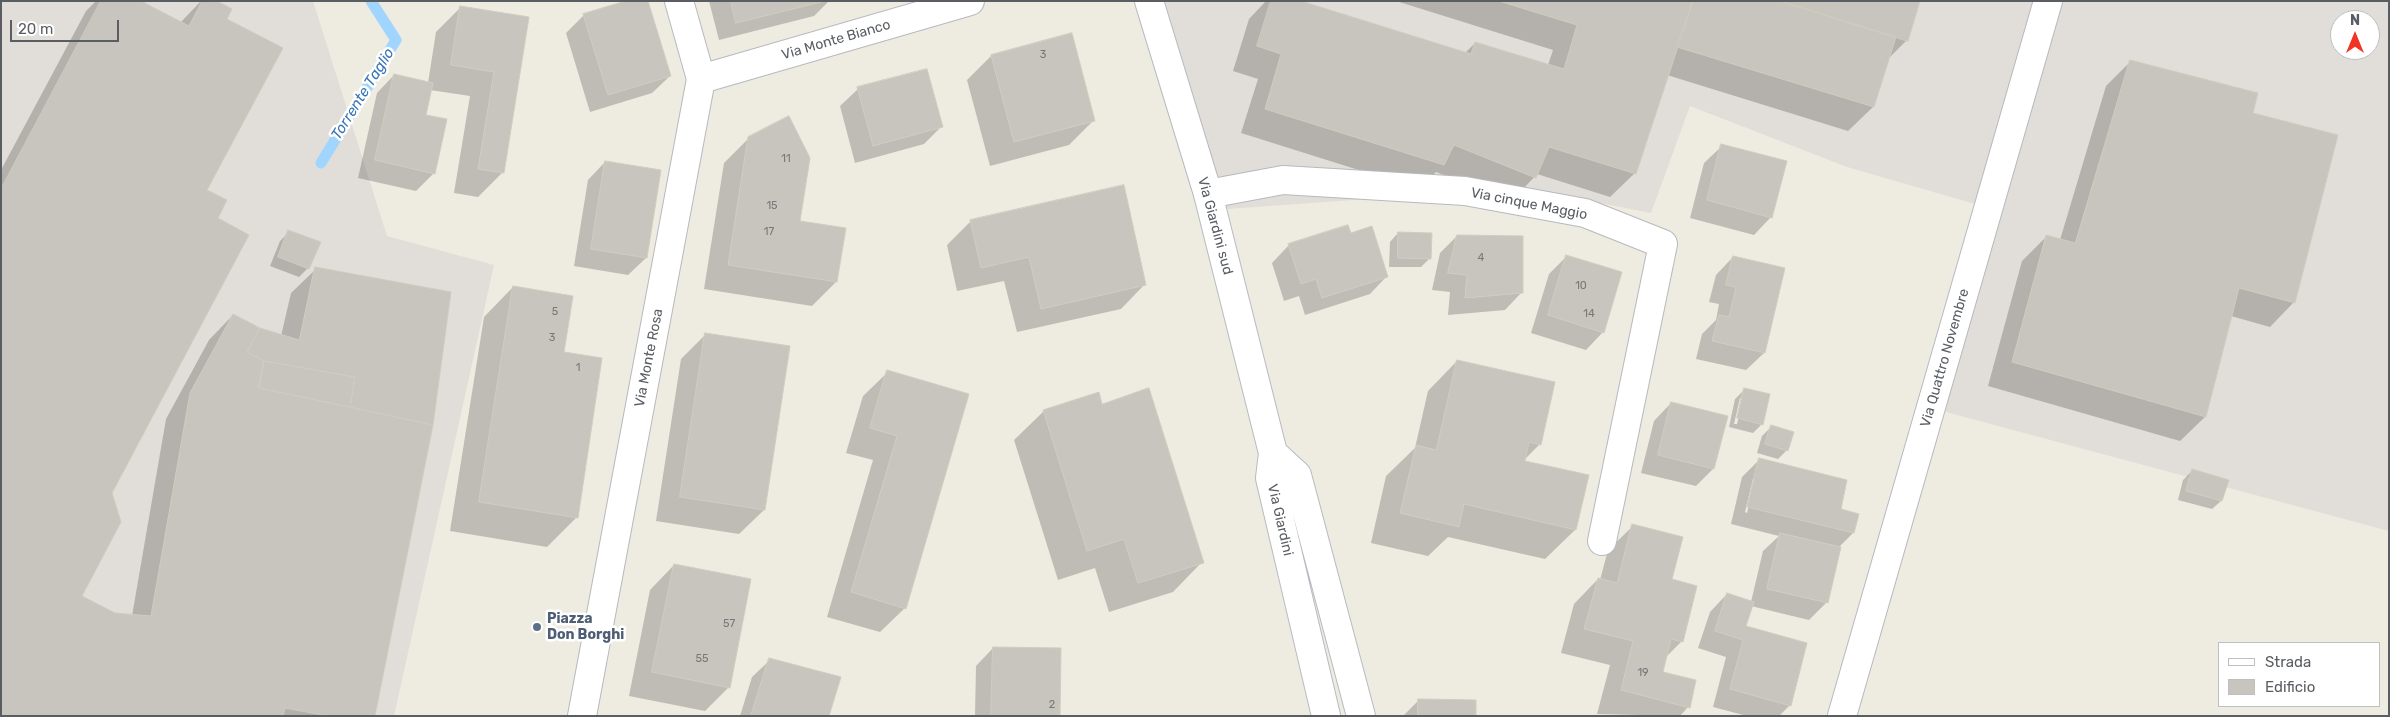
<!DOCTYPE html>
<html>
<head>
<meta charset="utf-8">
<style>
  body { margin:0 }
  #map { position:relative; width:2390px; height:717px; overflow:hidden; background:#eeebe1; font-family:Rubik,sans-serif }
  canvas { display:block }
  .frame { position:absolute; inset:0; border:2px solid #5a5e63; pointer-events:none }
  .legend { position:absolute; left:2218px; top:642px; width:162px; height:65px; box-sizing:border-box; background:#fff; border:1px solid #bdbfc1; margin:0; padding:6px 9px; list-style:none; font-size:15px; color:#5a5e63 }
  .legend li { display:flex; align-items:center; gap:10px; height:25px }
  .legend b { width:25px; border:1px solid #bdbfc1 }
  .north { position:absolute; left:2330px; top:10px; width:50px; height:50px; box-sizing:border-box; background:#fff; border:1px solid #bdbfc1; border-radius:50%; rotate:0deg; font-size:14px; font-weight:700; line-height:20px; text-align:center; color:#5a5e63 }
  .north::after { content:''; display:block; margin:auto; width:18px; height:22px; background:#f13424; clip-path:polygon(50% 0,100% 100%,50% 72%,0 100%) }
  .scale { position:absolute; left:10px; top:20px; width:109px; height:22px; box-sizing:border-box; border:2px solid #5a5e63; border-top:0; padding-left:6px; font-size:15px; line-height:18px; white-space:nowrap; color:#5a5e63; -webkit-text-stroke:4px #fff; paint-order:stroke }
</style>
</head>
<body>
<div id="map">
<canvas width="2390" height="717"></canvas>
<div class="frame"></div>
<ul class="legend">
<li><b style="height:6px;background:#fff"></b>Strada</li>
<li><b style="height:14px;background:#c8c5be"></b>Edificio</li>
</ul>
<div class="north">N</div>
<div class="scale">20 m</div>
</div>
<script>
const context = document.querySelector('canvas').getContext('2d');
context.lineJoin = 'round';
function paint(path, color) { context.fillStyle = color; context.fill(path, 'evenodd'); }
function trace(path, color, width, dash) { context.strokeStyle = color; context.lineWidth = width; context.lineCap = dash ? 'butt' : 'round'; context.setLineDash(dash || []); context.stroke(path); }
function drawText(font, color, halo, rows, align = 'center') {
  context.font = font + ' Rubik,sans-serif'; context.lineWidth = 5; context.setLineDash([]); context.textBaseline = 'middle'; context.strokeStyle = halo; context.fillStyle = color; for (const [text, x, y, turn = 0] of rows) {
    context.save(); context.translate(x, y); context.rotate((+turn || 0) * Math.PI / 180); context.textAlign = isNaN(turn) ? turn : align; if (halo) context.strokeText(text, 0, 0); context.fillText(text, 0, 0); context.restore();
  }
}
const industrial = new Path2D(`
  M1,1H313L387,236L494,265L394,716H1Z
  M1157,1H2389V531L1920,405L1982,206L1847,167L1690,106L1651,213L1523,188L1213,210ZM2340,20H2370V50H2340Z`);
const shadow = new Path2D(`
  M96,1H139L180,23L201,1H215L225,19L206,190L216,218L110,493L81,596L114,614L132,616L166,419L209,340L233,315L259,329L281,336L291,293L316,269L432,424L374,716H1V170L86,11Z
  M630,1L670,76L652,93L590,112L566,33L583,16Z
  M709,1H829L814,16L719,40Z
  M1266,1H1297L1465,53L1475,43L1548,65L1553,50L1396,1H1919L1907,40L1887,60L1873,107L1848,131L1667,75L1635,173L1610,197L1537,174L1511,202L1436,172L1419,189L1241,133L1258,79L1233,71L1249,19Z
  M461,7L528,18L503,172L478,197L454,193L470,96L430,90L425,115L434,173L416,191L358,178L377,93L394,75L428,83L436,32Z
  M991,56L1094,120L1069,145L990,166L967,80Z
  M2130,62L2251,114L2294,302L2270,327L2231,316L2205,417L2180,441L1988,386L2022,261L2046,237L2060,240L2106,86Z
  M858,89L941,127L924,144L855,163L840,106Z
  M749,138L836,282L812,306L704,289L724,163Z
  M1722,146L1771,217L1754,235L1690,218L1704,163Z
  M605,162L646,258L628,275L574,266L588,180Z
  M971,221L1145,284L1121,309L1017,332L1004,281L957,291L947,245Z
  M289,232L308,268L299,277L270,266L280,241Z
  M1398,233L1430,258L1421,267H1389L1390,242Z
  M1351,235L1387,276L1370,294L1305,315L1299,296L1284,301L1272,263L1289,245Z
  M1457,236L1522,292L1505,310L1448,315L1450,292L1432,290L1440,253Z
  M1566,257L1603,332L1586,350L1531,333L1549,274Z
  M1733,257L1784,269L1764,353L1746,370L1696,359L1702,334L1716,320L1719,304L1709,302L1716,275Z
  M513,287L562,353L577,517L547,547L450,531L484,317Z
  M706,334L764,510L739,534L656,521L681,359Z
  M1457,361L1540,444L1522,462L1575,530L1545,559L1448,537L1428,556L1371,543L1386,476L1415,448L1428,391Z
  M888,372L968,395L905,608L880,632L827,617L873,460L846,453L863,396Z
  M1744,390L1762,424L1753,433L1729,427L1735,399ZM1740,398H1743L1737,424H1734Z
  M1671,403L1713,469L1696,486L1641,473L1654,421Z
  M1102,405L1202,562L1173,592L1109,612L1095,568L1058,580L1014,440L1044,411Z
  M1771,427L1787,450L1778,459L1757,453L1762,436Z
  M1759,460L1839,510L1853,533L1838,548L1826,603L1809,620L1751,606L1744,627L1790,705L1779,716H1747L1713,707L1726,657L1698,648L1710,612L1727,594L1751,602L1763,551L1779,536L1731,524L1742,477ZM1753,479H1755L1747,513L1745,512Z
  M2192,471L2221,501L2212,509L2178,500L2183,480Z
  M1633,526L1671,580L1682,641L1665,658L1661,673L1688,707L1680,716L1597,714L1610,665L1561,653L1574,604L1598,579L1600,580L1608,550Z
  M674,565L729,687L705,711L629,696L650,590Z
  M993,648L1058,716H975L976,666Z
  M770,660L828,716H740L752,677Z
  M1419,700L1475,716H1403Z`);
const stream = new Path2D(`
  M321,163L396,40L371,1`);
const building = new Path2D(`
  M101,1H141L189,26L202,1H217L232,9L227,19L283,48L207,190L227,200L218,218L249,235L112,493L121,522L82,596L115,613L151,616L190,393L233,314L260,328L247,352L264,361L259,388L433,425L375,716H328L285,708L283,716H1V189Z
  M626,1H648L671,76L608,95L583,14Z
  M731,1H825L736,23Z
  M1271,1H1301L1471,54L1475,42L1564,69L1577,25L1499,1H1693L1636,174L1549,147L1536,178L1454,145L1444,165L1265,109L1281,54L1257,46Z
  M1693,1H1780L1896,37L1874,107L1677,47Z
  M1780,1H1920L1908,41Z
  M460,6L529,17L504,173L478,169L494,72L451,65Z
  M1072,33L1095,121L1014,142L991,55Z
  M2130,60L2258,93L2253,113L2338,135L2295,303L2239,288L2206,417L2012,362L2046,235L2075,243Z
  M927,69L943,127L873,146L857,87Z
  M394,74L433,83L426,115L447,119L435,174L375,160Z
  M789,116L810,158L800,221L846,228L837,282L728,265L748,137Z
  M1721,144L1787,161L1772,218L1707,200Z
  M605,161L661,170L647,258L591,249Z
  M1124,185L1146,285L1041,309L1029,257L981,268L970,220Z
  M1348,225L1351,233L1372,226L1388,277L1322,298L1316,279L1301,284L1288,244Z
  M288,230L321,242L309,269L278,257Z
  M1398,232L1432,233L1431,259L1398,258Z
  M1457,235L1523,236V293L1465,298L1467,275L1448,273Z
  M1566,255L1622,272L1604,333L1548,315Z
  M1733,256L1785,268L1765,353L1712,341L1719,315L1729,317L1736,287L1726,285Z
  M315,267L451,292L433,425L350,407L355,377L264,361L247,352L260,328L299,340Z
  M513,286L573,296L564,352L602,358L578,518L479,502Z
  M705,333L790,346L765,510L680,497Z
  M1457,360L1555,382L1541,445L1529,442L1525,461L1589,475L1576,530L1464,504L1459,527L1400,513L1416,445L1436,450Z
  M264,361L355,377L350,407L259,388Z
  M887,370L969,394L906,609L851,592L897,436L870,428Z
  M1149,388L1204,563L1138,583L1124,539L1087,551L1043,410L1099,392L1102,404Z
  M1744,388L1770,394L1763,425L1737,418Z
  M1671,402L1728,416L1714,469L1658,455Z
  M1771,425L1794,432L1788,451L1765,444Z
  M1759,458L1847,480L1841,509L1859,514L1854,533L1747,507Z
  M2192,469L2229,480L2222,501L2186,491Z
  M1632,524L1683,537L1672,579L1697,586L1683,642L1671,639L1663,672L1696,680L1690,708L1621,690L1633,641L1584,629L1598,578L1617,583Z
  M1780,533L1841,547L1828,603L1767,589Z
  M674,564L751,579L730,688L652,672Z
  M1727,593L1754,602L1746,626L1807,643L1791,706L1730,689L1743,640L1715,631Z
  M993,647L1061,648L1060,716H991Z
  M769,658L841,677L829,716H751Z
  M1418,699L1476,700V716H1418Z`);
const street = new Path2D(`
  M701,79L970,1
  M1208,194L1283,180L1465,191L1585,213L1663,244L1602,541
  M582,716L701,79L679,1
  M1842,716L2048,1`);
const secondary = new Path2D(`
  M1149,1L1208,194L1273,453L1270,478L1326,716
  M1273,453L1297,475L1361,716`);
const markers = [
  [537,627,5,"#5c6f8a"]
];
const numberNames = [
  ["3",1043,55],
  ["11",786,159],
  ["15",772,206],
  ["17",769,232],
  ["4",1481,258],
  ["10",1581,286],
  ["5",555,312],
  ["14",1589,314],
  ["3",552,338],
  ["1",578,368],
  ["57",729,624],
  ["55",702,659],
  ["19",1643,673],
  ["2",1052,705]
];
const streetNames = [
  ["Via Monte Bianco",836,40,-16],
  ["Via cinque Maggio",1529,204,11],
  ["Via Giardini sud",1215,226,75],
  ["Via Monte Rosa",649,358,-79],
  ["Via Quattro Novembre",1945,358,-74],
  ["Via Giardini",1280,520,77]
];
const serviceNames = [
  ["Piazza",547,619],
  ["Don Borghi",547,635]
];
const waterNames = [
  ["Torrente Taglio",363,94,-58]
];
paint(industrial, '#e1ded9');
paint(shadow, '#0003');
trace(stream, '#a0d5ff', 11);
paint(building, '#c8c5be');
trace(building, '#d2ccbf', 1);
trace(street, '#b7b9bf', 30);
trace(secondary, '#b7bbc1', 30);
trace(street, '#fff', 28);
trace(secondary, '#fff', 28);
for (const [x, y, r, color] of markers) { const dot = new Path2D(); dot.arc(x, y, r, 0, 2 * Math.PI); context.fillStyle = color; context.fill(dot); trace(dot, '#fff', 2); }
drawText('11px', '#76787a', null, numberNames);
drawText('14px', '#5a5e63', '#fff', streetNames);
drawText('bold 14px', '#4e5e75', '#fff', serviceNames, 'left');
drawText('italic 15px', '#3975b6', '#fff', waterNames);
</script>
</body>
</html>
